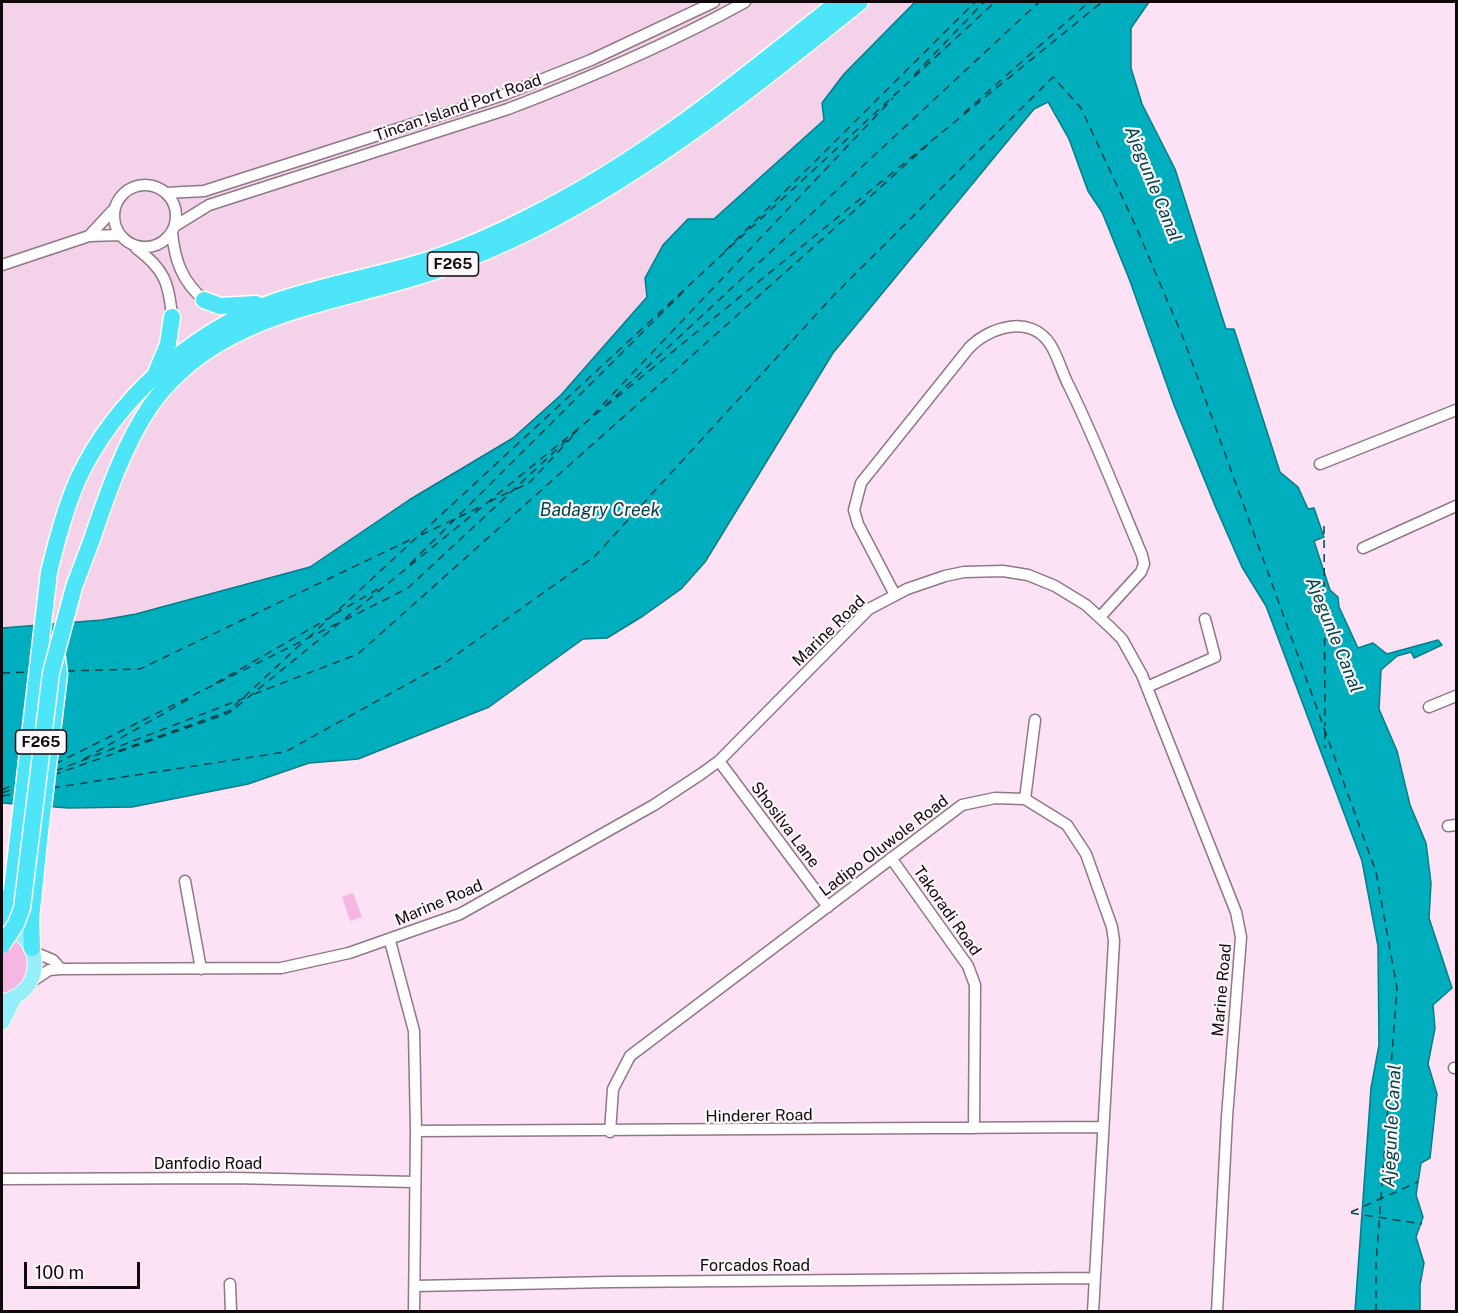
<!DOCTYPE html>
<html>
<head>
<meta charset="utf-8">
<style>
  body { margin:0 }
  #map { position:relative; width:1458px; height:1313px; overflow:hidden; background:#fde1f4; font-family:"Public Sans",sans-serif }
  canvas { display:block }
  .frame { position:absolute; inset:0; border:3px solid #11080e; pointer-events:none }
  .scale { position:absolute; left:24px; top:1262px; width:116px; height:27px; box-sizing:border-box; border:3px solid #11080e; border-top:0; padding-left:8px; font-size:18px; line-height:21px; white-space:nowrap; color:#11080e; -webkit-text-stroke:4px #fbf6fa; paint-order:stroke }
</style>
</head>
<body>
<div id="map">
<canvas width="1458" height="1313"></canvas>
<div class="frame"></div>
<div class="scale">100 m</div>
</div>
<script>
const context = document.querySelector('canvas').getContext('2d');
context.lineJoin = 'round';
function paint(path, color) { context.fillStyle = color; context.fill(path, 'evenodd'); }
function trace(path, color, width, dash) { context.strokeStyle = color; context.lineWidth = width; context.lineCap = dash ? 'butt' : 'round'; context.setLineDash(dash || []); context.stroke(path); }
function drawText(font, color, halo, rows, align = 'center') {
  context.font = font + ' "Public Sans",sans-serif'; context.lineWidth = 4.5; context.setLineDash([]); context.textBaseline = 'middle'; context.strokeStyle = halo; context.fillStyle = color; for (const [text, x, y, turn = 0] of rows) {
    context.save(); context.translate(x, y); context.rotate((+turn || 0) * Math.PI / 180); context.textAlign = isNaN(turn) ? turn : align; if (halo) context.strokeText(text, 0, 0); context.fillText(text, 0, 0); context.restore();
  }
}
const built = new Path2D(`
  M2,2H915L822,103L825,119L714,219H688L663,245L645,278L647,297L561,395L513,438L409,500L310,567L136,614L102,620L2,628Z`);
const green = new Path2D(`
  M353,893L362,917L350,921L342,897Z
  M2,932L23,942L31,966L21,988L2,997Z`);
const water = new Path2D(`
  M915,2H1149L1131,28V68L1142,104L1175,169L1226,329H1234L1280,472L1298,487L1308,509L1314,508L1324,537L1314,541L1330,590L1338,597L1339,607L1358,648L1373,643L1387,654L1438,640L1442,645L1414,658L1411,652L1397,656L1381,670L1379,709L1397,751L1410,805L1426,843L1431,883L1429,918L1452,988L1433,1005L1435,1028L1428,1064L1437,1094L1430,1158L1421,1163L1416,1195L1423,1217L1416,1237L1424,1263L1420,1285V1311H1355L1371,1088L1379,1045L1378,946L1362,861L1266,606L1242,567L1216,508L1174,405L1130,281L1102,212L1088,191L1069,139L1048,102L1034,109L833,353L705,562L681,589L643,616L607,638L583,639L489,707L358,759L309,763L248,784L132,807L69,808L2,803V628L102,620L136,614L310,567L409,500L513,438L561,395L647,297L645,278L663,245L688,219H714L824,120L822,103L844,74Z`);
const ferry = new Path2D(`
  M914,75L984,2
  M964,113L1089,2
  M725,251L975,2
  M605,406L1039,2
  M593,415L893,98
  M516,489L529,483L573,436
  M489,502L511,491
  M459,517L482,506
  M1324,526L1325,726
  M421,535L455,519
  M410,564L687,288
  M335,614L383,586
  M345,620L408,588L581,427
  M308,638L995,2
  M67,671L140,669L414,538
  M2,673L30,672
  M216,683L329,618
  M254,694L358,654L931,142
  M244,697L304,641
  M1325,731V748
  M118,751L229,711L240,700
  M84,759L189,699
  M55,764L338,623
  M55,771L247,697
  M53,775L229,713L1102,2
  M52,788L285,752L442,665L595,556L834,295L1053,77L1081,108L1137,229L1184,340L1376,872L1397,988L1376,1263V1312
  M2,790L16,783
  M2,793L15,788
  M2,796L14,794
  M1351,1212L1418,1182
  M1351,1213L1422,1224`);
const minor = new Path2D(`
  M114 216a31 31 0 1 1 62 0a31 31 0 1 1-62 0Z
  M166,193L204,191L503,95L591,60L714,2
  M175,226L209,205L508,109C589,78 669,44 745,2
  M172,233C175,261 182,281 204,300
  M89,236L115,208
  M136,248C164,269 169,282 172,317
  M2,265L89,236L119,235
  M1320,464L1456,410
  M1363,548L1456,506
  M895,595L858,524L854,510L861,483L969,348C989,327 1030,314 1050,344C1058,356 1062,373 1069,386C1096,441 1118,498 1142,555L1144,564L1141,572L1100,617
  M1147,687L1215,657L1205,619
  M1429,707L1456,696
  M719,761L828,907
  M1025,799L1035,720
  M1448,826L1456,825
  M891,858L968,966L975,985L974,1128
  M185,881L201,969
  M390,941L414,1031L416,1131L414,1312
  M34,952L53,960L61,969
  M31,982L49,970L61,969L281,968L349,953L460,914L654,805L701,774L719,761L869,609L907,589L945,576L964,572L1003,571L1028,575L1055,586L1086,605L1111,628L1122,639L1142,675L1236,912L1241,937L1227,1117L1217,1312
  M1454,1068H1456
  M416,1131L1103,1127
  M610,1132L613,1089L630,1056L962,805L995,798L1025,799L1067,825L1086,854L1112,927L1114,941L1093,1312
  M2,1179L233,1178L414,1182
  M230,1284L231,1312
  M415,1286L610,1282L1094,1278`);
const major = new Path2D(`
  M2,1001C45,994 46,936 3,927
  M2,1023L15,997`);
const highway = new Path2D(`
  M204,300L220,306L256,304
  M156,373L168,344L172,317
  M92,539C107,495 124,444 151,405C217,312 333,305 432,272C467,260 502,245 536,228C654,168 757,85 860,2
  M2,926L12,890L49,572C57,540 65,509 78,479C115,400 191,332 274,302C325,284 379,276 431,259C464,248 498,233 529,217C643,161 740,80 838,2
  M32,948L31,919L40,832L59,674L56,651`);
const highwayBridge = new Path2D(`
  M2,945L16,924L22,908L51,673L74,587L92,539`);
const shields = [
  [453,264,51],
  [41,742,51]
];
const shieldNames = [
  ["F265",453,264],
  ["F265",41,742]
];
const streetNames = [
  ["Tincan Island Port Road",458,108,-19],
  ["Marine Road",829,631,-44],
  ["Shosilva Lane",785,825,53],
  ["Ladipo Oluwole Road",884,846,-37],
  ["Marine Road",439,903,-23],
  ["Takoradi Road",947,911,55],
  ["Marine Road",1222,990,-85],
  ["Hinderer Road",759,1116,-1],
  ["Danfodio Road",208,1164],
  ["Forcados Road",755,1266]
];
const waterNames = [
  ["Ajegunle Canal",1153,184,68],
  ["Badagry Creek",600,510],
  ["Ajegunle Canal",1334,635,68],
  ["Ajegunle Canal",1392,1126,-87]
];
paint(built, '#f4d2ea');
paint(green, '#f5b6e3');
paint(water, '#00aebe');
trace(water, '#057c89', 1.5);
trace(ferry, '#004248', 1.5, [8, 6]);
trace(minor, '#907789', 13);
trace(major, '#fff', 16);
trace(highway, '#fff', 19);
trace(minor, '#fff', 10);
trace(major, '#94effa', 14);
trace(highway, '#4de5f7', 16);
trace(highwayBridge, '#fff', 19, []);
trace(highwayBridge, '#4de5f7', 16);
for (const [x, y, w] of shields) { const box = new Path2D(); box.roundRect(x - w / 2, y - 12, w, 24, 4.5); context.fillStyle = '#fbf6fa'; context.fill(box); trace(box, '#11080e', 1.5); }
drawText('bold 15px', '#11080e', null, shieldNames);
drawText('16px', '#11080e', '#fbf6fa', streetNames);
drawText('italic 18px', '#004248', '#fbf6fa', waterNames);
</script>
</body>
</html>
